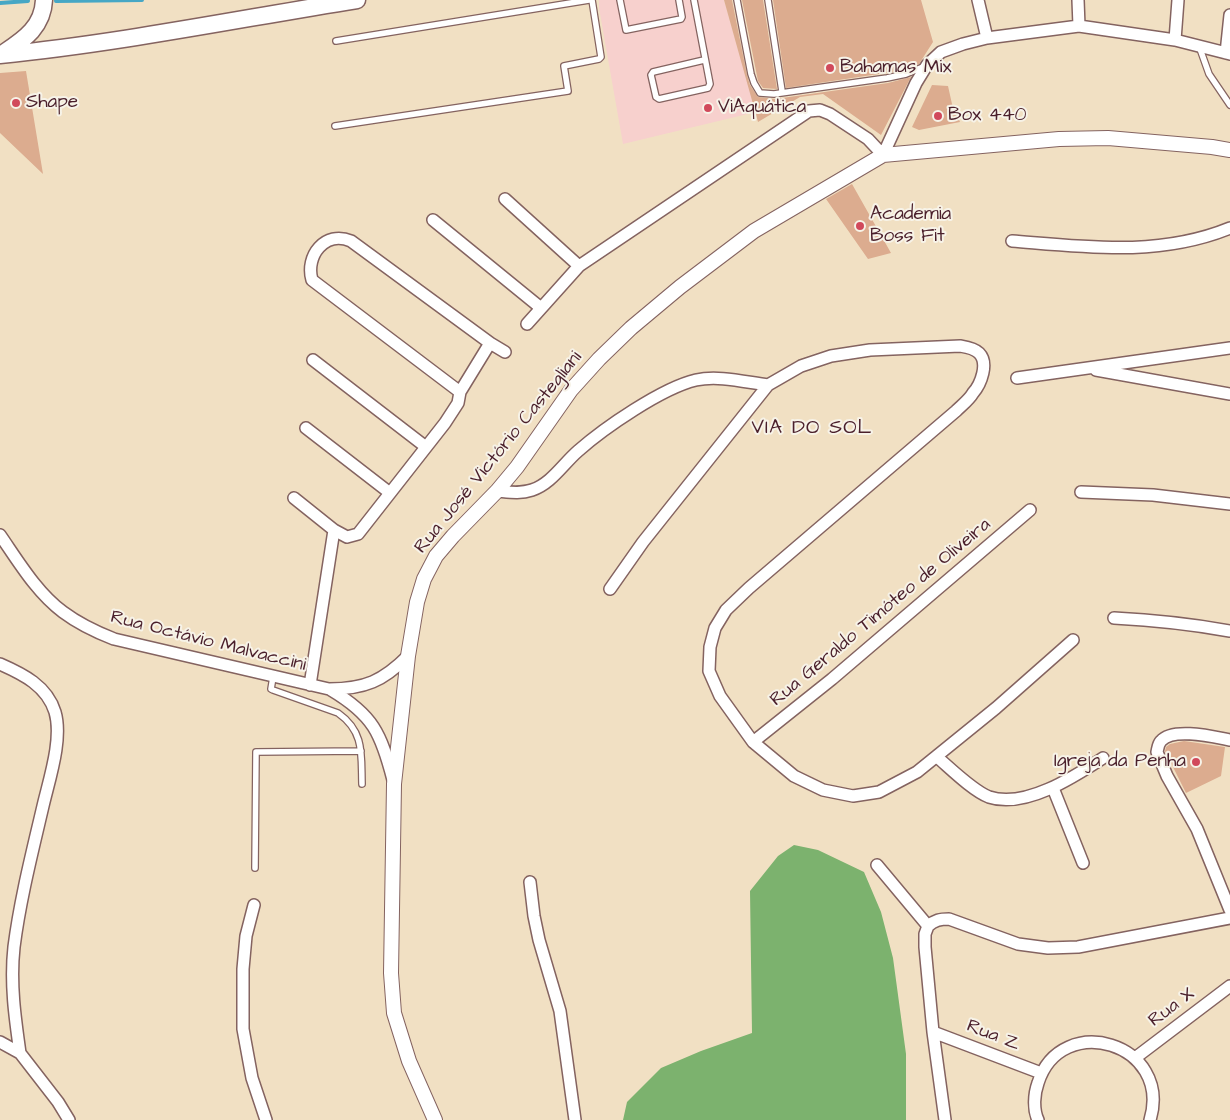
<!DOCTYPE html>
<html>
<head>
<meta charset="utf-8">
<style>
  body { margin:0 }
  canvas { display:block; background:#f1e0c3 }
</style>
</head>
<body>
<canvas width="1230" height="1120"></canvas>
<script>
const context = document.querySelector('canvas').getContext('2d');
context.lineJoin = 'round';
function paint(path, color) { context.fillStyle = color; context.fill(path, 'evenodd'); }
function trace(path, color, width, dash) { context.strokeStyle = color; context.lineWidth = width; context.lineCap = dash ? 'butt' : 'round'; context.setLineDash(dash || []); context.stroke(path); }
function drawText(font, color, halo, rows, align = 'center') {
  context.font = font + ' "Architects Daughter",sans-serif'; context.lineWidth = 4; context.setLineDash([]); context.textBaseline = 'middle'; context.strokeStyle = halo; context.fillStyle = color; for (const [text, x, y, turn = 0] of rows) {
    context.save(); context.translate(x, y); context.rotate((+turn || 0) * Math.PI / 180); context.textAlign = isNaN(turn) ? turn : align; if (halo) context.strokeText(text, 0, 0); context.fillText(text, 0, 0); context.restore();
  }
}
const built = new Path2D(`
  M599,0H724L756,112L623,144L599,8Z`);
const forest = new Path2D(`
  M794,845L818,850L864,872L881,912L893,958L906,1054V1120H623L627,1102L661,1068L701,1051L752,1033L750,891L778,856Z`);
const stream = new Path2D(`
  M56,1L142,0
  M0,3L28,1`);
const building = new Path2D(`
  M724,0H732L747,75L750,85L758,97L775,99L888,83L911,77L881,135L823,94L800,97L758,122Z
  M742,0H763L777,89L763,88L758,81Z
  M773,0H921L933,42L919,64L905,70L786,88Z
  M26,71L43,174L0,133V73Z
  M932,85L948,86L952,104L960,122L919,130L912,127Z
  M852,184L891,253L868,259L826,199Z
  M1184,741L1225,747L1221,776L1186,793L1165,751L1166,747L1170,744Z`);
const service = new Path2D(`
  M620,0L626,30L681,19L682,17L679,0
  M694,0L710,84L708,88L659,99L656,97L651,75L653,72L704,60
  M737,0L751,74L754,83L760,93L774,94L887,78L906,74L923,67
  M768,0L782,91
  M336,41L589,0
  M1199,46L1209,74L1230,105
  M335,126L568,91L564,66L599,59L601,57L592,0
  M273,677L271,689L273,690L338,713C365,732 361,755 362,784
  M255,868L256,752L361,751`);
const minor = new Path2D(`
  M978,0L987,38
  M1078,0L1079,26
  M1175,40L1178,0
  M1226,53L1230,15
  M505,199L579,266
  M433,220L541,308
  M1012,241C1086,247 1159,257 1230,228
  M527,324L579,266L809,111L820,110L830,114L868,139L883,155L916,83L927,65L941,52L963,44L987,38L1079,26L1175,40L1230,54
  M313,360L426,447
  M1096,370L1230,394
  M1017,378L1230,348
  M460,392L312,280C305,256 325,230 351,241L490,343
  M306,428L390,493
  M497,491C509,492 520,494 532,490C551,484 563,464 578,451C604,428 662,388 696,380C718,375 745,382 768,385
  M1081,492L1153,495L1230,504
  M294,498L334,530
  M0,535C18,561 37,593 63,612C79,624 96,632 114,639L329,689C365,689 383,681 408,656
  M610,589L643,542L768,385L801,366L831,356L870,350L960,346C966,347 974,348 979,353C989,363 981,384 973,393C969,400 962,405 956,411L749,588L726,610L715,628L710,647L709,671L720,696L753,742L794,776L823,790L853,796L879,792L917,772L996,708L1073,640
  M1114,618C1153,620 1191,624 1230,631
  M0,664C23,674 47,686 55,712C63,739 49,780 43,806C32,853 20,900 14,947C10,983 15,1018 20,1053
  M310,685L334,530L347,537L358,534L445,423L458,403L460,392L490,343L505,352
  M331,690C373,715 381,733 393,780
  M1230,740C1214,737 1173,727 1161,741C1158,744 1158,748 1157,752L1167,776L1197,829L1230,910
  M753,742L832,679L1030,510
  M937,757C950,768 973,791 989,797C1025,809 1074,777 1103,758
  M1053,788L1083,863
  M877,865L928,926
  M530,882L534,916L539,940L560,1011L575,1120
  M254,905L246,936L243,969V1029L252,1078L266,1120
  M928,926C935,920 940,919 949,919L1018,944L1048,948L1078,947L1230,918
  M928,926L925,934V947L933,1032L945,1120
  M933,1032L1041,1073
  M0,1042L20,1053L58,1102L69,1120
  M1135,1058L1230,986
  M1038,1120C1033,1109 1034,1094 1038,1083C1061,1010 1173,1043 1150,1120`);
const tertiary = new Path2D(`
  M435,1120L409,1061L394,1013L391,973L394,784L408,656L417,602L424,579L436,556L453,536L497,491L517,467L571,390L599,359L631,328L680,287L754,231L883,155L1059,139L1108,138L1212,147L1230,150`);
const secondary = new Path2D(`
  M5,52C25,39 43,26 44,0
  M0,55C120,43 238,19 357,0`);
const markers = [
  [830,68,5,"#d1495b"],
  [16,103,5,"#d1495b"],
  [708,108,5,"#d1495b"],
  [938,116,5,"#d1495b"],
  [860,226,5,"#d1495b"],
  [1196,762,5,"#d1495b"]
];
const poiNames = [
  ["Bahamas Mix",840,68],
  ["Shape",26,103],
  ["ViAquática",718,108],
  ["Box 440",948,116],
  ["Academia",870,215],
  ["Boss Fit",870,237],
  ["Igreja da Penha",1186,762,"right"]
];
const streetNames = [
  ["Rua José Victório Castegliani",499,453,-51],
  ["Rua Geraldo Timóteo de Oliveira",881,613,-40],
  ["Rua Octávio Malvaccini",208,642,14],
  ["Rua X",1172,1008,-37],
  ["Rua Z",993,1036,21]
];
const neighbourhoodNames = [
  ["VIA DO SOL",812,429]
];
paint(built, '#f7d0cd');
paint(forest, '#7cb26e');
trace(stream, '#46a7c5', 4);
paint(building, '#dcac8f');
trace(service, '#846360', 8);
trace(minor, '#846360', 14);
trace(tertiary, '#846360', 16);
trace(secondary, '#846360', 19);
trace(service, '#fff', 5.5);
trace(minor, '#fff', 11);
trace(tertiary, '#fff', 14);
trace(secondary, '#fff', 16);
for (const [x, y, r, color] of markers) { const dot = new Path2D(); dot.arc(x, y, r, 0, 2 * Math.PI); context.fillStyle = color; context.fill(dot); trace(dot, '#f7f3e8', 2); }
drawText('19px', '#4a1f2b', '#f7f3e8', poiNames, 'left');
drawText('19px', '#4a1f2b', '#f7f3e8', streetNames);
context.letterSpacing = '1px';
drawText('20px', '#4a1f2b', '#f7f3e8', neighbourhoodNames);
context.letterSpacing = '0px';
</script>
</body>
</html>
